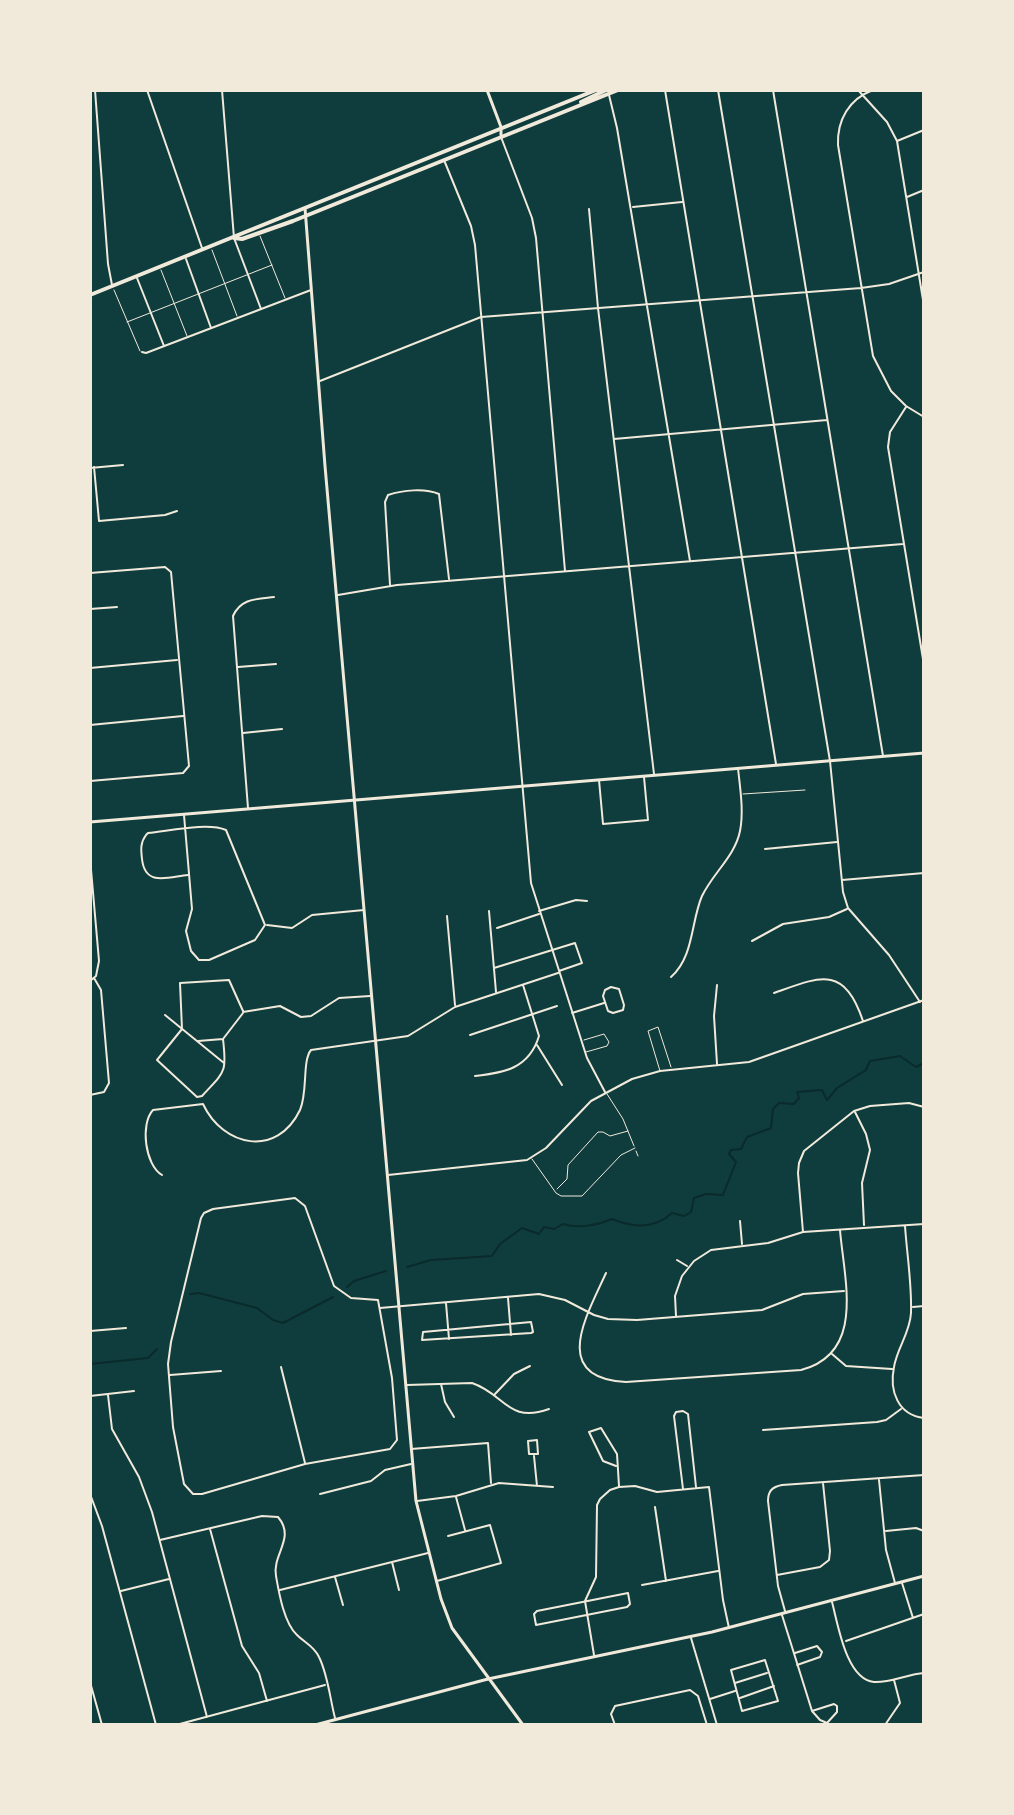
<!DOCTYPE html>
<html>
<head>
<meta charset="utf-8">
<style>
  body { margin:0 }
  #map { position:relative; width:1014px; height:1815px; overflow:hidden; background:#0f3d3e; font-family:Cabin,sans-serif }
  canvas { display:block }
  .frame { position:absolute; inset:0; border:92px solid #f1e9da; pointer-events:none }
</style>
</head>
<body>
<div id="map">
<canvas width="1014" height="1815"></canvas>
<div class="frame"></div>
</div>
<script>
const context = document.querySelector('canvas').getContext('2d');
context.lineJoin = 'round';
function trace(path, color, width, dash) { context.strokeStyle = color; context.lineWidth = width; context.lineCap = dash ? 'butt' : 'round'; context.setLineDash(dash || []); context.stroke(path); }
const stream = new Path2D(`
  M407,1267L431,1260L492,1256L500,1244L522,1228L539,1234L544,1227L554,1229L563,1224C578,1229 598,1225 612,1219C634,1228 655,1229 672,1213L684,1216L691,1212L694,1198L706,1194L723,1195L736,1162L729,1154L731,1150L741,1149L747,1137L771,1128L773,1109L779,1103L794,1104L799,1098L797,1092L822,1090L827,1100L837,1088L866,1070L870,1061L900,1056L916,1067L924,1063
  M347,1287L354,1281L386,1271
  M190,1294L199,1293L257,1308L273,1320L283,1323L333,1297
  M90,1364L148,1358L157,1349`);
const service = new Path2D(`
  M260,236L285,298
  M212,250L237,316
  M161,270L187,336
  M114,290L140,351
  M127,322L272,265
  M743,794L805,790
  M584,1040L604,1034L609,1042L607,1046L586,1052
  M660,1071L648,1031L658,1027L671,1067
  M607,1094L623,1119L634,1146
  M636,1151L638,1156
  M532,1159L556,1193L561,1196H582L621,1155L635,1148
  M557,1189L567,1179L568,1165L598,1132H603L610,1136L628,1131`);
const minor = new Path2D(`
  M95,90L108,264L112,285
  M147,90L202,248
  M222,90L234,238L261,309
  M665,90L776,764
  M718,90L830,761L843,892L848,908L889,955L920,1002
  M773,90L883,756
  M858,90L887,122L897,141L924,306
  M873,90C849,99 837,120 838,145L873,356L891,391L906,406L924,417
  M609,95L617,128L690,561
  M501,137L532,218L536,238L565,571
  M897,141L924,130
  M444,160L471,226L475,245L531,883L587,1058L605,1092
  M907,197L924,190
  M633,207L682,202
  M589,209L598,308L654,774
  M186,259L211,328
  M137,278L164,346
  M142,352L146,353L311,290
  M320,381L481,317L861,288L889,284L924,272
  M906,407L890,432L888,447L924,665
  M614,439L827,420
  M94,467L99,521L165,515L177,511
  M90,468L123,465
  M90,573L165,567L171,572L189,766L183,773L90,781
  M390,585L385,502L388,495C403,490 425,488 439,494L449,579
  M338,595L397,585L903,544
  M90,609L117,607
  M238,667L276,664
  M90,668L177,660
  M90,725L183,716
  M243,733L282,729
  M599,780L603,824L648,820L644,777
  M248,808L233,616C241,598 257,599 274,597
  M184,815L192,909L186,931L191,951L199,960H209L255,940L265,925L226,830C208,822 169,831 148,833L146,835C140,843 141,850 142,859C145,887 168,877 188,875
  M765,849L837,842
  M90,858L99,961L96,976L90,981
  M842,880L924,873
  M489,911L496,992
  M539,911L576,900L587,901
  M447,916L455,1005
  M267,925L292,928L312,915L364,910
  M497,928L539,914
  M752,941L783,924L829,917L847,909
  M494,968L575,943L582,963L559,971
  M671,977C694,957 691,921 702,896C713,873 735,856 740,831C744,811 740,788 738,768
  M611,987L619,989L624,1005L623,1010L613,1013L608,1011L603,996L605,990Z
  M774,993C819,977 844,964 863,1021
  M243,1012L280,1006L301,1017L311,1016L339,998L370,996
  M572,1013L604,1003
  M165,1015L224,1063
  M182,1029L157,1060L197,1097L202,1096C225,1071 227,1073 223,1039
  M182,1029L180,983L229,980L243,1011
  M470,1035L557,1006
  M198,1041L223,1039L243,1013
  M537,1045L562,1085
  M717,1064L714,1016L717,985
  M475,1076C503,1073 529,1069 539,1036L523,985
  M90,1095L104,1092L109,1083L101,990L94,978
  M855,1112L866,1134L870,1150L862,1183L864,1225
  M162,1175C145,1165 140,1124 153,1110L203,1104C223,1147 277,1158 300,1110C308,1092 302,1061 311,1050L408,1036L455,1007L558,973
  M388,1175L527,1160L546,1148L591,1101L632,1079L660,1071L749,1062L924,1000
  M295,1198L305,1206L334,1286L351,1298L378,1300L392,1378L397,1440L390,1449L305,1464L202,1494H193L184,1484L173,1427L168,1364L171,1342L201,1218L204,1213L213,1209Z
  M740,1221L742,1244
  M905,1226C907,1255 912,1285 911,1313C910,1333 897,1348 894,1367C889,1391 898,1415 924,1418
  M803,1232L798,1173L799,1163L804,1151L854,1111L870,1106L909,1103L924,1107
  M677,1260L687,1266
  M606,1273C587,1315 549,1378 626,1382L801,1370C866,1353 844,1280 840,1230
  M508,1298L511,1335
  M446,1303L449,1339
  M913,1307L924,1306
  M380,1308L539,1294L565,1300L594,1315L608,1319L637,1320L762,1310L803,1294L844,1291
  M676,1316L675,1296L682,1276L694,1261L711,1250L768,1243L803,1232L924,1224
  M531,1322L533,1332L531,1333L422,1340L423,1332Z
  M90,1331L126,1328
  M832,1354L846,1366L892,1369
  M281,1367L305,1463
  M170,1375L221,1371
  M441,1384L445,1402L454,1417
  M407,1385L472,1383C505,1394 508,1424 549,1409
  M495,1394L514,1374L530,1366
  M108,1395L112,1429L139,1477L152,1512L207,1717
  M90,1396L134,1391
  M763,1430L877,1422L886,1420L901,1409
  M537,1440L538,1454H529L528,1441Z
  M411,1449L488,1443L491,1483
  M534,1456L537,1486
  M616,1466L603,1461L589,1432L601,1428L617,1454L619,1486
  M879,1480L886,1550L895,1583
  M683,1489L674,1416L676,1412L683,1411L688,1414L696,1487
  M90,1494L102,1526L156,1725
  M320,1494L371,1481L385,1470L411,1464
  M456,1497L465,1530
  M417,1501L456,1496L499,1483L553,1487
  M655,1507L666,1581
  M210,1529L242,1646L259,1673L267,1701
  M886,1531L916,1528L924,1531
  M160,1540L262,1516L278,1517C296,1538 272,1554 276,1576C279,1593 284,1623 297,1635C305,1643 314,1646 319,1657C328,1675 330,1699 335,1718
  M392,1562L399,1590
  M777,1575L820,1567L829,1560L830,1551L823,1483
  M335,1577L343,1605
  M437,1581L501,1563L490,1525L448,1536
  M902,1583L913,1618
  M642,1585L718,1571
  M280,1590L428,1553
  M121,1591L169,1579
  M628,1593L630,1604L627,1607L536,1625L534,1614L537,1611Z
  M832,1602C838,1624 846,1679 874,1682C890,1683 908,1674 924,1673
  M785,1611L778,1586L768,1501C768,1491 772,1487 782,1485L924,1475
  M782,1615L812,1711
  M691,1638L717,1725
  M846,1641L924,1614
  M795,1653L817,1646L822,1652L820,1657L797,1665
  M594,1655L585,1601L596,1577L597,1505L600,1499L610,1490L619,1487L635,1486L657,1492L709,1487L723,1600L729,1628
  M765,1660L778,1701L742,1711L731,1670Z
  M90,1682L102,1725
  M735,1683L767,1673
  M740,1698L774,1686
  M710,1699L735,1691
  M834,1704L837,1706V1712L827,1723L820,1720L812,1711Z
  M176,1725L325,1685
  M615,1725L611,1714L615,1706L690,1690L698,1696L707,1725
  M885,1725L900,1703L894,1680`);
const tertiary = new Path2D(`
  M487,90L501,127V135
  M90,822L924,753
  M315,1725L488,1679`);
const secondary = new Path2D(`
  M305,208L325,466L416,1501L441,1599L452,1628L523,1725
  M488,1679L712,1632L924,1576`);
const primary = new Path2D(`
  M581,102L606,90
  M234,238L242,239L293,221L618,90
  M90,295L596,90`);
trace(stream, '#0a2a2b', 2);
trace(service, '#f1e9da', 1);
trace(minor, '#f1e9da', 2);
trace(tertiary, '#f1e9da', 3);
trace(secondary, '#f1e9da', 3);
trace(primary, '#f1e9da', 4);
</script>
</body>
</html>
